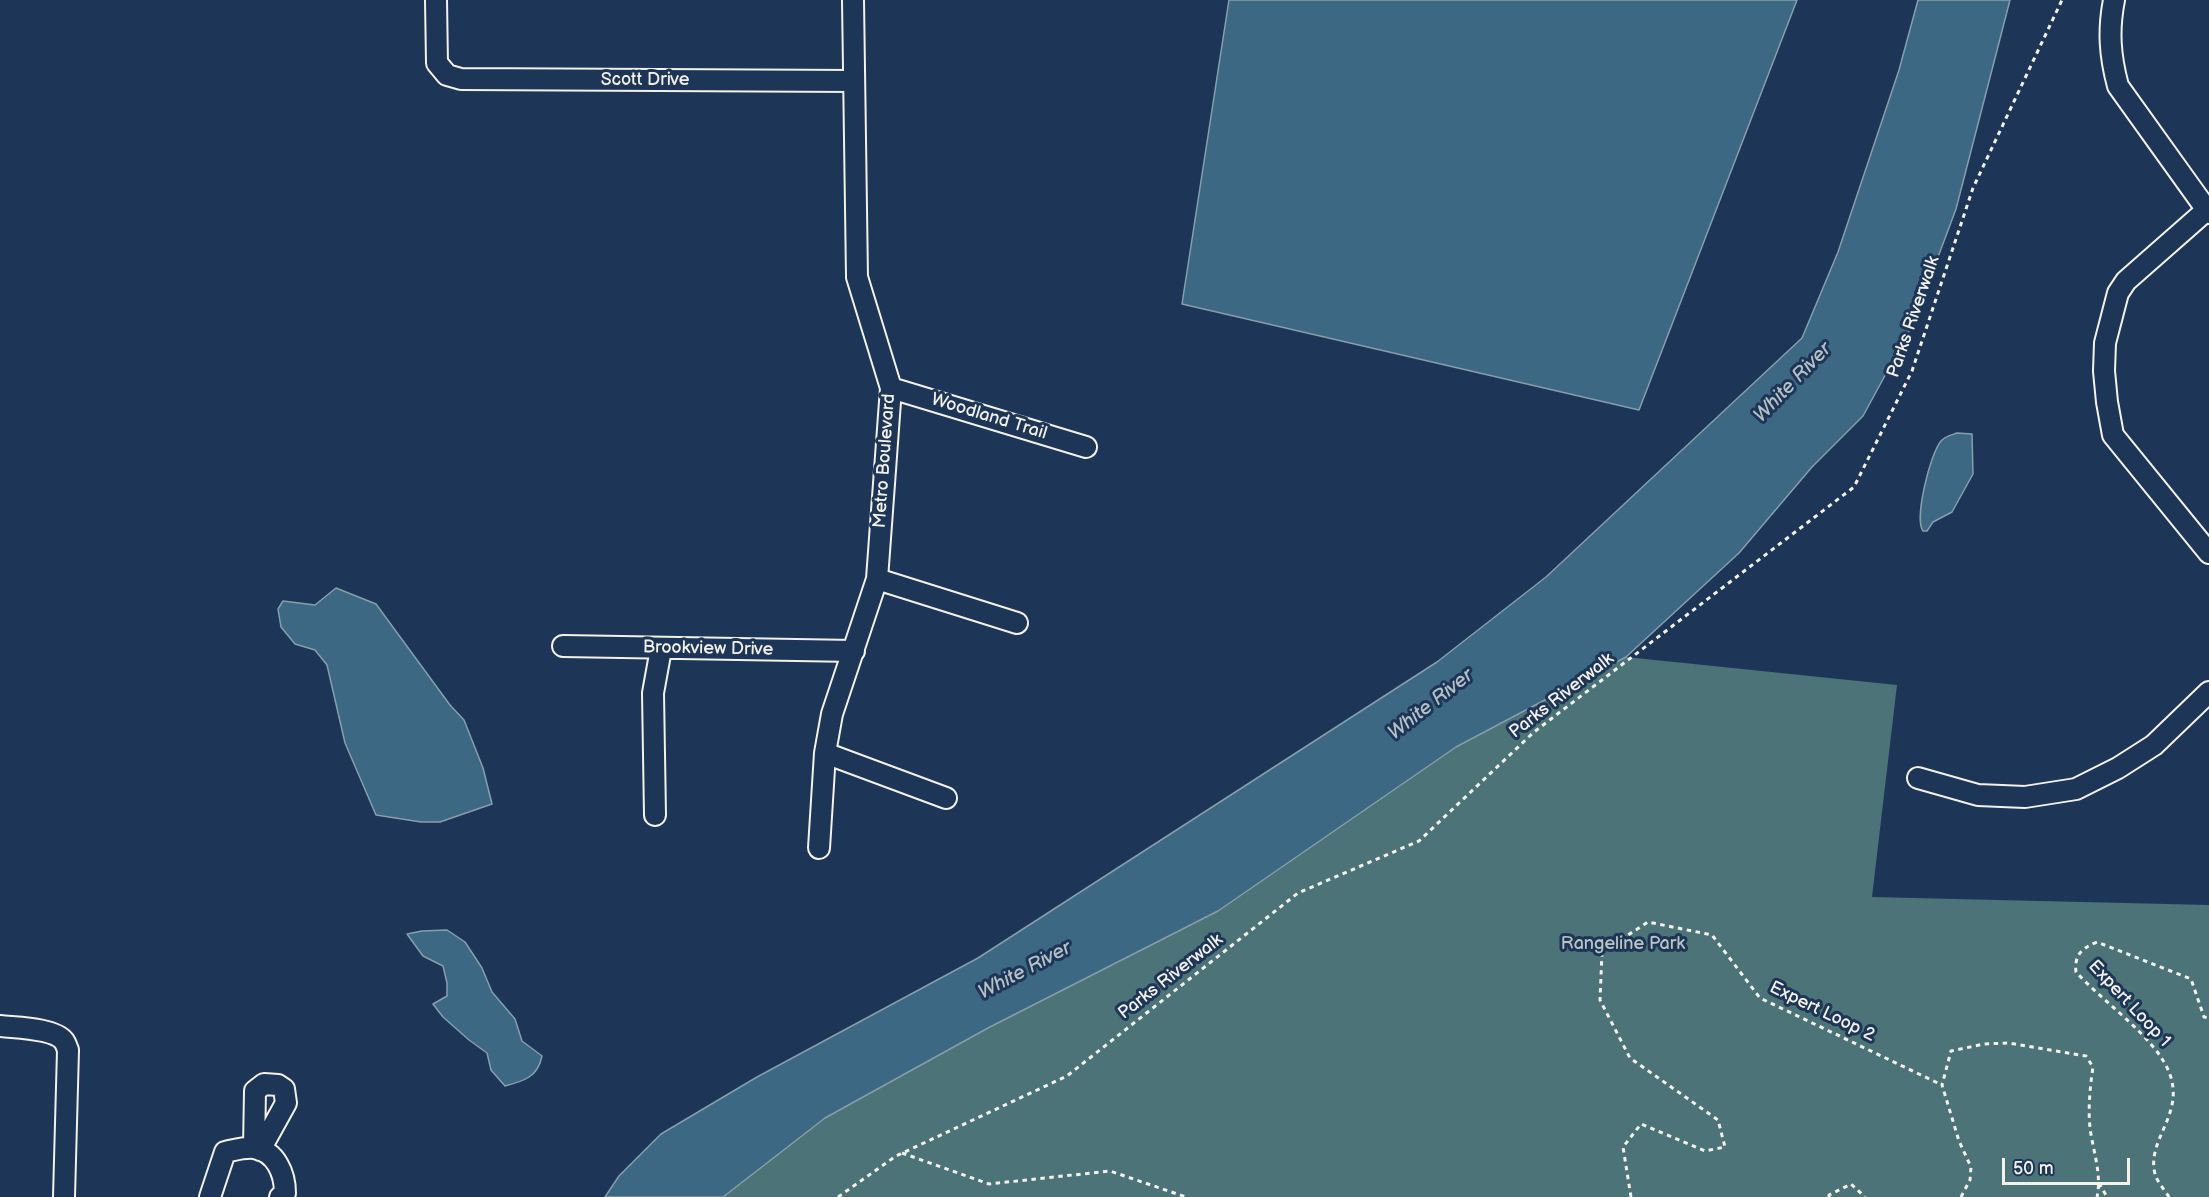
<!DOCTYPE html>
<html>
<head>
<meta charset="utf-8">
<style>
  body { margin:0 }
  #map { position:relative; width:2209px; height:1197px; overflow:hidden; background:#1d3557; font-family:"Balsamiq Sans",sans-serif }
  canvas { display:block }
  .scale { position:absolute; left:2002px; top:1158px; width:128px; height:27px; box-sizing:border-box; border:3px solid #f4f1e8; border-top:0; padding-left:8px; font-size:18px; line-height:21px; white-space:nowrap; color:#f4f1e8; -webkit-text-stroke:4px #1d3557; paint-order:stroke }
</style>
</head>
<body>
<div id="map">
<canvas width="2209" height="1197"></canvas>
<div class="scale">50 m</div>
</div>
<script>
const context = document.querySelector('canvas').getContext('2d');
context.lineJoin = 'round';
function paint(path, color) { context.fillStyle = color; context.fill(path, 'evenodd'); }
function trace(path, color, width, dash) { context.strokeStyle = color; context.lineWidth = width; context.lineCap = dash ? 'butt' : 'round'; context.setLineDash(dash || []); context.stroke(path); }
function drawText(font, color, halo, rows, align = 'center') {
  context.font = font + ' "Balsamiq Sans",sans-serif'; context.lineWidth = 6; context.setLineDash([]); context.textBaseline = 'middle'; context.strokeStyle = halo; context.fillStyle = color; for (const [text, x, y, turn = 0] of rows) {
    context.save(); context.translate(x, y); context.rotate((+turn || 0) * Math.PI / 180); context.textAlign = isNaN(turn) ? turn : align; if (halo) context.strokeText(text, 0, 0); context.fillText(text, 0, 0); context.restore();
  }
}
const green = new Path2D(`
  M1626,657L1897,685L1872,897L2209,905V1197H723L825,1118L988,1028L1218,911L1456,747Z`);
const water = new Path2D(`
  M1229,0H1797L1639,410L1182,304Z
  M1918,0H2010L1956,209L1913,324L1863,416L1812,467L1739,553L1626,657L1456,747L1218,911L988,1028L825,1118L723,1197H605L619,1176L661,1134L757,1077L978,958L1437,662L1546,577L1802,338L1838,252L1899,70Z
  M1957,433L1972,434L1973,474L1952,512L1933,522L1927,531H1923C1914,519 1930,454 1941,441C1945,436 1952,435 1957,433Z
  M336,588L376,604L450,705L464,720L483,768L492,804L440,822H421L376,815L345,743L327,665L315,650L295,644L281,627L278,609L283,601L315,605Z
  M447,930L465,942L482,968L492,992L515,1019L522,1041L542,1056C538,1077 524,1081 505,1086L491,1070L487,1053L469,1040L443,1017L433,1004L447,996V983L443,966L423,956L407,934L422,931Z`);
const path = new Path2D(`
  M902,1153L989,1184L1110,1171L1186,1197
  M2099,1183L2107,1197
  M838,1197L896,1156L1067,1076L1298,893L1419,841L1534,732L1854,487L1912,371L1973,188L2062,0
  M1631,1197L1623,1147L1641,1124L1705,1151L1725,1147L1718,1120L1630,1058L1600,1000L1602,952L1648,922L1712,935L1760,998L1942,1085
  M1829,1197V1195L1851,1184L1865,1197
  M1961,1197L1970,1180L1971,1167L1959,1141L1942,1085L1951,1051L1984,1044L2008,1043L2086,1056L2093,1067C2090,1087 2088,1108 2090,1128C2093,1151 2102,1174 2097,1197
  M2169,1197C2165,1190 2157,1182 2155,1174C2146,1139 2186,1114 2169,1072C2155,1037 2102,1001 2076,972C2074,955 2082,948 2097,942L2191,979L2204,1017L2209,1018`);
const minor = new Path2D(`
  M436,0L437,63L447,75L461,79L854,81
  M2114,0C2108,31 2110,56 2118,86L2209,213
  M2209,208L2126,281L2118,293L2105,343L2104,371L2107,402L2113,435L2209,553
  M891,388L1086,447
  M877,579L1017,623
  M563,646L854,651
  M825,753L946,798
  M1918,778L1978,795L2025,797L2076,789L2118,768L2154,745L2209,692
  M655,815L653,693L661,649
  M819,848L825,753L832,714L877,579L891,388L857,277L853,0
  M0,1026C16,1028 54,1028 64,1041C66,1044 67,1047 68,1050L64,1197
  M254,1148L255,1091L264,1084L278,1085L284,1089L286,1103L260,1150
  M210,1197L225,1152C235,1150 244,1147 254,1148C276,1151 285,1174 285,1193L280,1197`);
const streetNames = [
  ["Scott Drive",645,80],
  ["Parks Riverwalk",1914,317,-71],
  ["Woodland Trail",989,417,17],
  ["Metro Boulevard",885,461,-86],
  ["Brookview Drive",708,649,1],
  ["Parks Riverwalk",1562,696,-38],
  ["Parks Riverwalk",1171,977,-38],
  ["Expert Loop 1",2129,1004,47],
  ["Expert Loop 2",1822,1012,26]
];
const parkNames = [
  ["Rangeline Park",1623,944]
];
const waterNames = [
  ["White River",1793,383,-46],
  ["White River",1431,705,-38],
  ["White River",1025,971,-28]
];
paint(green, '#4b7378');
paint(water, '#3c6883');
trace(water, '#869fab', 1.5);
trace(minor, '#f4f1e8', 24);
trace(path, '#f4f1e8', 3, [4.5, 4.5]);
trace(minor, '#1d3557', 20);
drawText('18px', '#f4f1e8', '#1d3557', streetNames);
drawText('18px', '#b9c5c1', '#1d3557', parkNames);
drawText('italic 20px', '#b4c1c5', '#1d3557', waterNames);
</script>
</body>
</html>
